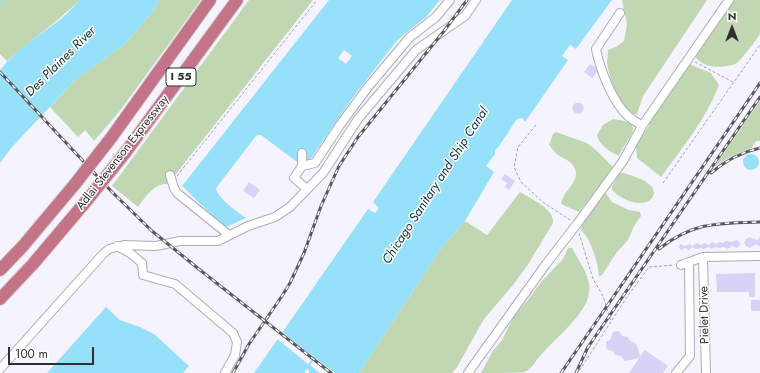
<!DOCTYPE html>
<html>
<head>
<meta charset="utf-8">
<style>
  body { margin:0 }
  #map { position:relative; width:760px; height:373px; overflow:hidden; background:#f5f4fe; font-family:Jost,sans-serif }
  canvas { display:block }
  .north { position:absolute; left:712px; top:8px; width:40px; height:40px; -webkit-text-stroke:3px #fff; paint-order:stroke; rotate:0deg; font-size:11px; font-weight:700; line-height:16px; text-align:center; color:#302f34 }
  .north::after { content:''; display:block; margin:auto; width:14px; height:18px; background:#302f34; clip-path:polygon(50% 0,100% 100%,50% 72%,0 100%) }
  .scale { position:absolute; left:8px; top:347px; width:86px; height:18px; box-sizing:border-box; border:2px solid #302f34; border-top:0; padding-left:5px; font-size:12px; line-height:14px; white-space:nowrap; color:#302f34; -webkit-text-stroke:3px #fff; paint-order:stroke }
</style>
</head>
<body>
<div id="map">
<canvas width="760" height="373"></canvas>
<div class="north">N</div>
<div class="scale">100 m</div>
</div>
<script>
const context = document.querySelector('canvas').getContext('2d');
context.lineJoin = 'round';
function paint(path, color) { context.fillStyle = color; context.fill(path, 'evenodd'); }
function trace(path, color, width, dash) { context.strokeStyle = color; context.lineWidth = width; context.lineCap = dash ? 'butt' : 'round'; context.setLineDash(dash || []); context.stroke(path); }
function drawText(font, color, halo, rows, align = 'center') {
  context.font = font + ' Jost,sans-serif'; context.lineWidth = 3; context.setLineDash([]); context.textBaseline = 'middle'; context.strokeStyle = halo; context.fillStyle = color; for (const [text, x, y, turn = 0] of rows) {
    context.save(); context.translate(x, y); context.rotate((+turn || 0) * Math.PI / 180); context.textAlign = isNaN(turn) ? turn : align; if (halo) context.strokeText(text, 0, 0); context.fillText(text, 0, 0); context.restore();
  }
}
const green = new Path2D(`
  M0,0H80C57,22 31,40 7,61L0,54Z
  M159,0H201L119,112L94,141L85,130L78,137L50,107L76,79L124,45L154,10Z
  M249,0H313L168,184C153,183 146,197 138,207L112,186Z
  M622,0H707L643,96L637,114H629C620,101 608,78 607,62C607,58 608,54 608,50L616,47L624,41L627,24Z
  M732,0H760C760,7 760,29 760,34C758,38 740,61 737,63C725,69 702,69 695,56Z
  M689,64L711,73L719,85C706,119 682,148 661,177L637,158L636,145L649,126V121Z
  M760,101V141H756L751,149C737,152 726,159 714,167Z
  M613,119C650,123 626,138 619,156C610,152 599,145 597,135L603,125Z
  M556,132L587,143L597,151L613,167L579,212L561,204C563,189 586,179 571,163C567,159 561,158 557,154C554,152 552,148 549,145L553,134Z
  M620,173H624C632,176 644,179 650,185C659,194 651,203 640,203C631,204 618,196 612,190V186Z
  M520,192C531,199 555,209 553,223L527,266L513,285L484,319L457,367L452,373H359L440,250L465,221L487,235Z
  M605,192L612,202L629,210L640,212L641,216L634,226L628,240L617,252L602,275L599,276C598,264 594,252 589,241C587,236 582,233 581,228L590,210Z
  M568,248H572C579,262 592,277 589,293C587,314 554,339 541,355C535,361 532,369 524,372C517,373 491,373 481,373L492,352L502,340L514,316L527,301L542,281L563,259Z`);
const water = new Path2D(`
  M80,0H159L154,10L124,45L76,79L12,147L0,163V70C17,48 41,35 62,18C69,12 74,6 80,0Z
  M329,0H440L426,17L402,36L395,43L351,100L310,160L297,162L261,135H258L256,136L216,188C217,198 238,212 246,218L226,227L221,224L182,186ZM344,50L352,56L346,64L338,58Z
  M512,0H612L576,49L570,45L562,56L568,60L525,122L522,118L517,119C512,126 508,133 503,140C500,144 499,148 495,150V154L486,166L494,172L465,221L440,250L359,373H309V370L307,369L305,371V373H254L368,209L375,213L379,208L373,202Z
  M743 162a8 8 0 1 1 16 0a8 8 0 1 1-16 0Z
  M106,307L120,320L140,327L154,334L189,366L183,373H47Z`);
const pier = new Path2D(`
  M282,332L314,357L308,364L276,338Z
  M315,358L335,373H320L310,365Z`);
const stream = new Path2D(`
  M0,5L5,0`);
const building = new Path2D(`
  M590,64L595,67L597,72L592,78L584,72Z
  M572.5 108a5.5 5.5 0 1 1 11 0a5.5 5.5 0 1 1-11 0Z
  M505,174L515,181L509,190L505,187L507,183L501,179Z
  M249,182L260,190L254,198L243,191Z
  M749,237L757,240L760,237V247L756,244L750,248L746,246L744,243L746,239Z
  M737,240L741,244L737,248L732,246L728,249L723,247L719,248L716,247L711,249L709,247L703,249L700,248L696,249L692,247L689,250L685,248L681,250L678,247L681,244L684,246L690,244L692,246L697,243L701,245L704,243L709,245L712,242L716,244L720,242L723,243L726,241L732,242Z
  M755,273V297H749V292H717L716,274Z
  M751,300H760V311H751Z
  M617,331L620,332L622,336L628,337L630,341L636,343L640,356L645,350L668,366L663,373H629L639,358L625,361L621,356L615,355L613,351L608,350L606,347V342L610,340L613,332Z`);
const path = new Path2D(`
  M695,62L733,82
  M536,125L518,147L514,167L521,182L544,203L570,220
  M177,176L317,0
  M663,183L760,45
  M579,233L593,279L603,296L611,322
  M575,373L579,371L627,297L649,267L674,265`);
const minor = new Path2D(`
  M620,13L596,49C600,70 613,103 629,117C633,120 638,123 642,126
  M302,153V166
  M170,175L174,188L177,193L229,235
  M307,189L294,178L302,166L315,163L340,125L368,87L410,37L436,17L450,0
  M117,246L130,253L142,263L143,275L175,284L233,333L237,342L235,355L225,373
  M703,257L706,373
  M681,265L703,257L760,256
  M0,369L103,254L109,249L124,245L156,246L180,241H218L248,226L275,217L290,207L323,173L358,119L416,50L465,16L476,0
  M468,373L546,264L577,224L623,161L642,126L729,0
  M676,373L690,356L689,262`);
const highway = new Path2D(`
  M111,138L210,0
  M125,153L237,0
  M0,270L23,246L75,184
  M0,299L33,264L88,199`);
const rail = new Path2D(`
  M0,72L112,192L152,231L200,270L331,373
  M711,173C725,161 742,152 760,148
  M659,249C693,222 718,223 760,222
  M233,373L249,344L282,296L290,283L304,253L321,206L339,166L358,137L444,31L467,0
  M561,373L760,83
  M576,373L588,347L760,97`);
const highwayBridge = new Path2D(`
  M75,184L111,138
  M88,199L125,153`);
const shields = [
  [181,77,30]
];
const shieldNames = [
  ["I 55",181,77]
];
const streetNames = [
  ["Adlai Stevenson Expressway",123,153,-52],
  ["Pielet Drive",705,315,-91]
];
const waterNames = [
  ["Des Plaines River",61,62,-45],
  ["Chicago Sanitary and Ship Canal",436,186,-57]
];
paint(green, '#c0d7b2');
paint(water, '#96e0f9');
paint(pier, '#f5f4fe');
trace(stream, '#96e0f9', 1.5);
paint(building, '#d8d2f5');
trace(minor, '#adacb8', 10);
trace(highway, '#d6d5d6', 14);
trace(path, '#a2a1a9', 1, [3, 2]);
trace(minor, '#fff', 8);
trace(highway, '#c47488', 12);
trace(rail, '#59585e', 3);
trace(rail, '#fff', 1.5, [4.5]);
trace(highwayBridge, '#d6d5d6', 14, []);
trace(highwayBridge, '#c47488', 12);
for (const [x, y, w] of shields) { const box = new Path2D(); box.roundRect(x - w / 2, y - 9, w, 18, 3); context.fillStyle = '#fff'; context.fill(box); trace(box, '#302f34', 1); }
drawText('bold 11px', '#302f34', null, shieldNames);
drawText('12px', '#302f34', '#fff', streetNames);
drawText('italic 13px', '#0f333d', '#fff', waterNames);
</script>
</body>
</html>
